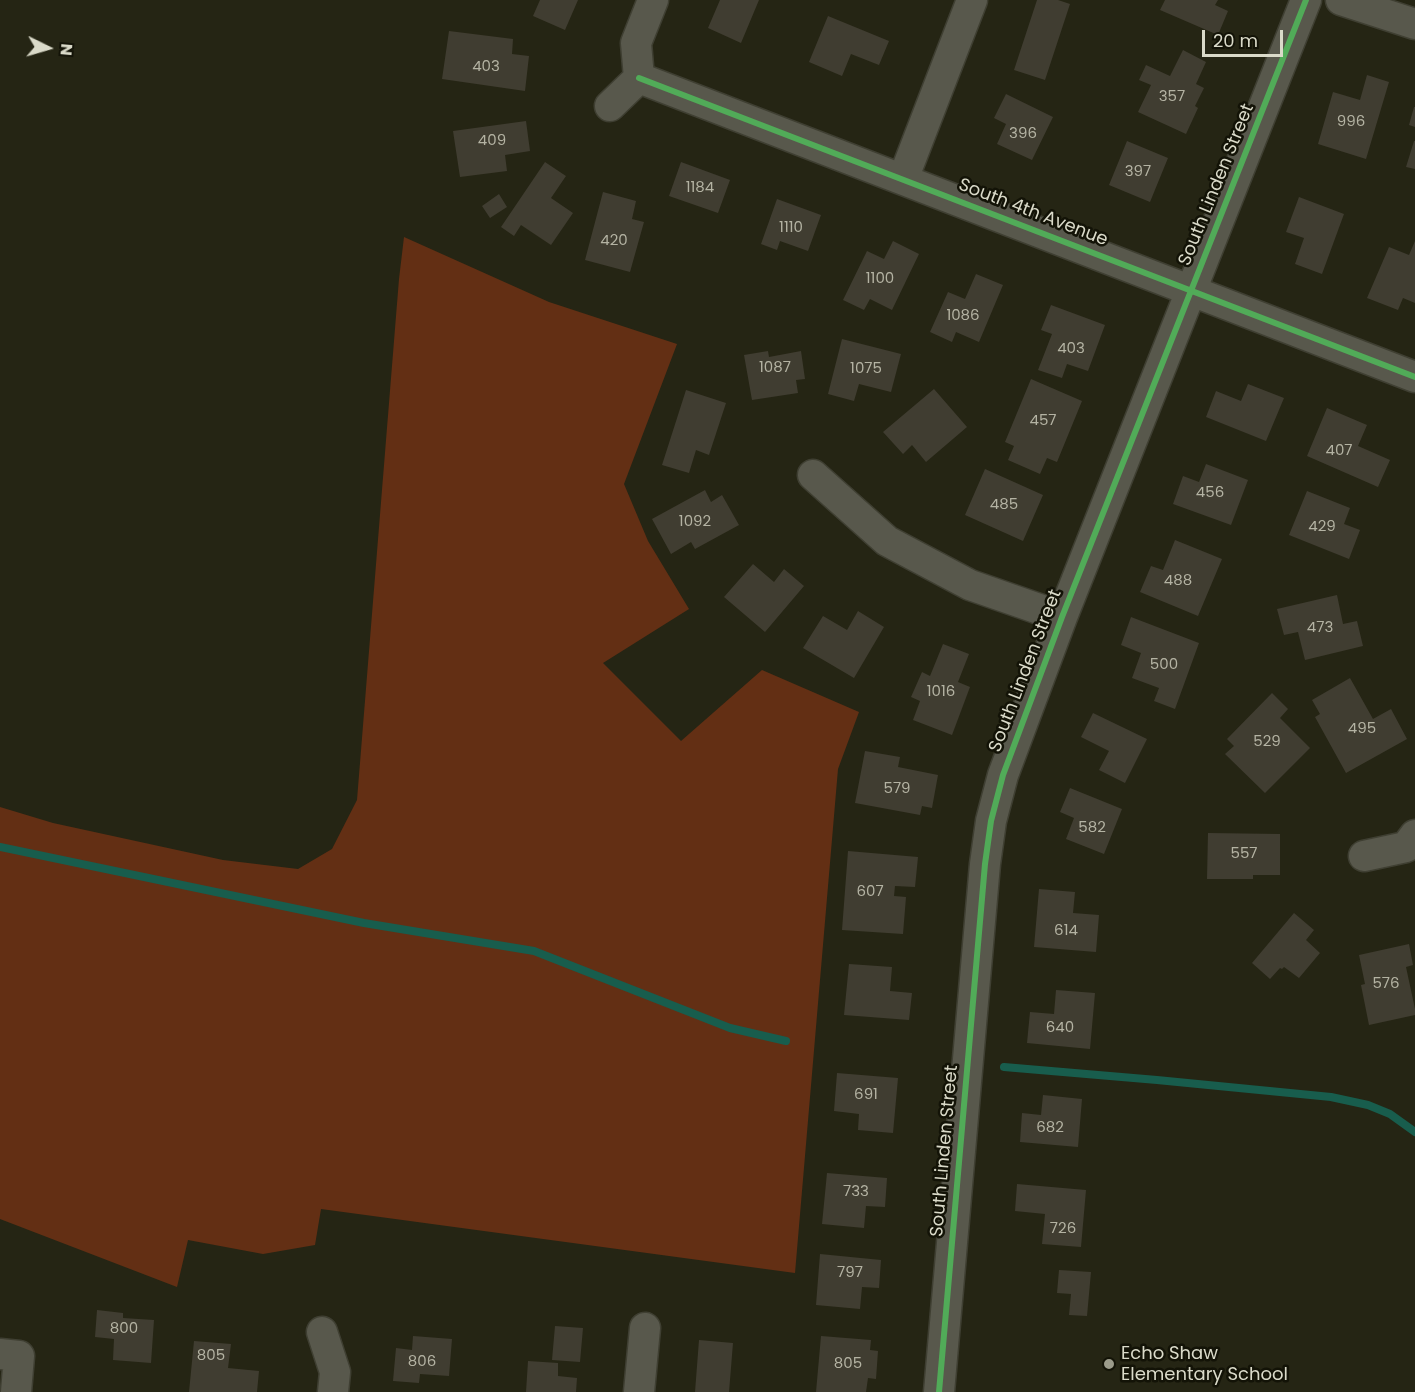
<!DOCTYPE html>
<html>
<head>
<meta charset="utf-8">
<style>
  body { margin:0 }
  #map { position:relative; width:1415px; height:1392px; overflow:hidden; background:#252514; font-family:Poppins,sans-serif }
  canvas { display:block }
  .north { position:absolute; left:18px; top:18px; width:60px; height:60px; -webkit-text-stroke:4px #131307; paint-order:stroke; rotate:95deg; font-size:16px; font-weight:700; line-height:24px; text-align:center; color:#dadac9 }
  .north::after { content:''; display:block; margin:auto; width:21px; height:27px; background:#dadac9; clip-path:polygon(50% 0,100% 100%,50% 72%,0 100%) }
  .scale { position:absolute; left:1202px; top:30px; width:81px; height:27px; box-sizing:border-box; border:3px solid #dadac9; border-top:0; padding-left:8px; font-size:18px; line-height:21px; white-space:nowrap; color:#dadac9; -webkit-text-stroke:4px #131307; paint-order:stroke }
</style>
</head>
<body>
<div id="map">
<canvas width="1415" height="1392"></canvas>
<div class="north">N</div>
<div class="scale">20 m</div>
</div>
<script>
const context = document.querySelector('canvas').getContext('2d');
context.lineJoin = 'round';
function paint(path, color) { context.fillStyle = color; context.fill(path, 'evenodd'); }
function trace(path, color, width, dash) { context.strokeStyle = color; context.lineWidth = width; context.lineCap = dash ? 'butt' : 'round'; context.setLineDash(dash || []); context.stroke(path); }
function drawText(font, color, halo, rows, align = 'center') {
  context.font = font + ' Poppins,sans-serif'; context.lineWidth = 5; context.setLineDash([]); context.textBaseline = 'middle'; context.strokeStyle = halo; context.fillStyle = color; for (const [text, x, y, turn = 0] of rows) {
    context.save(); context.translate(x, y); context.rotate((+turn || 0) * Math.PI / 180); context.textAlign = isNaN(turn) ? turn : align; if (halo) context.strokeText(text, 0, 0); context.fillText(text, 0, 0); context.restore();
  }
}
const green = new Path2D(`
  M404,237L549,302L677,344L624,484L648,541L689,609L603,663L681,741L762,670L859,712L838,769L795,1273L321,1209L315,1245L263,1254L188,1240L177,1287L0,1219V807L53,823L223,860L298,869L332,849L357,800L399,279Z`);
const stream = new Path2D(`
  M0,847L364,923L534,951L730,1028L786,1041
  M1004,1067L1157,1080L1331,1097L1368,1105L1390,1114L1415,1132`);
const building = new Path2D(`
  M540,0H578L565,30L533,16Z
  M720,0H759L741,43L708,28Z
  M1037,0H1058L1070,4L1045,80L1014,70Z
  M1165,0H1218L1215,5L1228,11L1218,35L1160,10Z
  M828,16L889,41L879,65L851,54L842,76L809,62Z
  M449,31L513,39L512,54L529,56L525,91L442,79Z
  M1183,50L1206,62L1196,84L1204,88L1195,106L1198,108L1186,134L1138,112L1151,85L1139,80L1146,65L1170,76Z
  M1367,75L1389,82L1366,159L1318,144L1333,92L1360,100Z
  M1006,94L1053,117L1032,160L997,144L1006,124L994,118Z
  M1414,107H1415V127L1409,125Z
  M526,121L530,151L505,155L507,171L460,177L453,131Z
  M1127,141L1168,158L1150,202L1109,185Z
  M1414,141H1415V169L1406,167Z
  M545,162L566,176L551,198L573,213L551,245L521,225L514,236L501,227Z
  M681,162L730,180L718,213L669,196Z
  M603,192L636,201L632,219L644,222L630,272L585,260Z
  M499,194L507,207L490,218L482,206Z
  M1299,197L1344,214L1322,274L1295,264L1304,238L1286,232Z
  M777,199L821,215L808,251L780,241L777,250L761,244Z
  M893,241L919,254L892,310L870,299L864,310L843,300L867,251L884,259Z
  M1415,241V303L1403,298L1398,310L1367,298L1389,247L1409,255Z
  M976,274L1003,285L979,342L956,332L952,342L930,332L948,292L965,299Z
  M1051,305L1105,325L1088,371L1067,364L1062,378L1038,370L1052,334L1041,330Z
  M842,339L901,354L891,392L859,384L854,401L828,394Z
  M768,351L769,357L801,351L805,379L796,380L798,393L752,400L744,355Z
  M1031,379L1082,401L1057,462L1047,458L1040,474L1008,460L1014,446L1005,442Z
  M1248,384L1284,398L1266,441L1206,417L1216,391L1241,401Z
  M934,389L967,427L926,462L912,445L903,454L883,432Z
  M686,390L726,403L709,455L696,450L689,473L662,465Z
  M1327,408L1367,425L1358,446L1390,460L1378,487L1307,456Z
  M1206,464L1248,480L1231,525L1173,504L1183,476L1199,482Z
  M985,469L1043,495L1023,541L965,515Z
  M705,490L711,502L722,495L739,525L695,549L691,542L671,554L652,519Z
  M1307,491L1350,508L1344,524L1360,530L1349,559L1289,535Z
  M1175,540L1222,559L1198,616L1140,592L1151,566L1163,570Z
  M753,564L774,582L784,569L804,586L765,632L724,597Z
  M1337,595L1343,624L1357,621L1363,646L1305,660L1298,632L1284,635L1277,609Z
  M858,611L884,627L854,678L803,648L823,616L847,630Z
  M1131,617L1199,643L1175,709L1154,701L1159,688L1132,678L1141,653L1121,645Z
  M943,644L969,654L958,682L970,687L952,735L913,720L920,701L911,697L922,672L930,676Z
  M1350,678L1373,719L1391,709L1407,739L1346,773L1315,717L1320,714L1312,700Z
  M1272,693L1288,709L1280,718L1310,748L1265,793L1225,754L1234,746L1227,739Z
  M1093,713L1147,739L1125,783L1099,770L1109,751L1081,737Z
  M865,751L900,757L898,767L938,775L932,808L922,806L920,815L855,803Z
  M1070,788L1122,809L1104,854L1066,839L1074,818L1060,812Z
  M1208,833L1280,834V875H1253V879H1207Z
  M848,851L918,857L915,887L895,886L894,896L906,897L903,934L842,930Z
  M1039,889L1075,892L1073,913L1099,915L1096,952L1034,947Z
  M1294,913L1314,930L1306,940L1320,953L1299,978L1284,967L1282,969L1280,968L1270,979L1252,963Z
  M1409,944L1413,965L1406,967L1415,1009V1015L1369,1025L1361,985L1365,984L1359,955Z
  M849,964L892,967L890,991L912,993L909,1020L844,1015Z
  M1056,990L1095,993L1090,1049L1027,1043L1030,1012L1054,1014Z
  M837,1073L898,1078L893,1133L858,1130L859,1114L834,1111Z
  M1043,1095L1082,1099L1078,1147L1020,1142L1022,1113L1041,1115Z
  M827,1173L887,1178L885,1207L866,1206L864,1228L822,1224Z
  M1017,1184L1086,1190L1081,1247L1042,1244L1045,1214L1015,1211Z
  M820,1254L881,1260L879,1288L862,1287L860,1309L816,1305Z
  M1059,1270L1091,1272L1087,1316L1069,1315L1071,1294L1057,1293Z
  M97,1310L123,1313V1318L154,1320L151,1363L113,1360L114,1339L95,1337Z
  M555,1326L583,1328L580,1362L552,1360Z
  M413,1336L452,1339L449,1376L420,1374L419,1383L393,1381L396,1348L412,1350Z
  M821,1336L871,1340L870,1350L878,1351L876,1379L868,1378L866,1392H816Z
  M699,1340L733,1343L729,1392H695Z
  M194,1341L231,1344L228,1368L259,1371L257,1392H189Z
  M528,1361L558,1363V1376L577,1378L576,1392H526Z`);
const minor = new Path2D(`
  M1341,0L1415,24
  M639,78L1415,377
  M610,106L639,78L636,43L653,0
  M903,179L972,0
  M813,475L887,541L970,585L1062,617
  M1364,856L1406,847L1415,835
  M322,1332L335,1372L333,1392
  M0,1354L19,1356L16,1392
  M639,1392L645,1328
  M939,1392L985,864L991,821L1003,775L1062,617L1306,0`);
const cycleway = new Path2D(`
  M639,78L1415,377
  M939,1392L985,864L991,821L1003,775L1062,617L1306,0`);
const markers = [
  [1109,1364,6,"#9b9b8a"]
];
const numberNames = [
  ["403",486,67],
  ["357",1172,97],
  ["996",1351,122],
  ["396",1023,134],
  ["409",492,141],
  ["397",1138,172],
  ["1184",700,188],
  ["1110",791,228],
  ["420",614,241],
  ["1100",880,279],
  ["1086",963,316],
  ["403",1071,349],
  ["1087",775,368],
  ["1075",866,369],
  ["457",1043,421],
  ["407",1339,451],
  ["456",1210,493],
  ["485",1004,505],
  ["1092",695,522],
  ["429",1322,527],
  ["488",1178,581],
  ["473",1320,628],
  ["500",1164,665],
  ["1016",941,692],
  ["495",1362,729],
  ["529",1267,742],
  ["579",897,789],
  ["582",1092,828],
  ["557",1244,854],
  ["607",870,892],
  ["614",1066,931],
  ["576",1386,984],
  ["640",1060,1028],
  ["691",866,1095],
  ["682",1050,1128],
  ["733",856,1192],
  ["726",1063,1229],
  ["797",850,1273],
  ["800",124,1329],
  ["805",211,1356],
  ["806",422,1362],
  ["805",848,1364]
];
const streetNames = [
  ["South Linden Street",1217,185,-68],
  ["South 4th Avenue",1033,213,21],
  ["South Linden Street",1026,671,-69],
  ["South Linden Street",945,1151,-85]
];
const poiNames = [
  ["Echo Shaw",1121,1354],
  ["Elementary School",1121,1375]
];
paint(green, '#632f14');
trace(stream, '#185d4d', 8);
paint(building, '#403d31');
trace(minor, '#3f3f32', 33);
trace(minor, '#58584c', 30);
trace(cycleway, '#51ab58', 6);
for (const [x, y, r, color] of markers) { const dot = new Path2D(); dot.arc(x, y, r, 0, 2 * Math.PI); context.fillStyle = color; context.fill(dot); trace(dot, '#131307', 2); }
drawText('15px', '#b4b3a3', null, numberNames);
drawText('18px', '#dadac9', '#131307', streetNames);
drawText('18px', '#dadac9', '#131307', poiNames, 'left');
</script>
</body>
</html>
